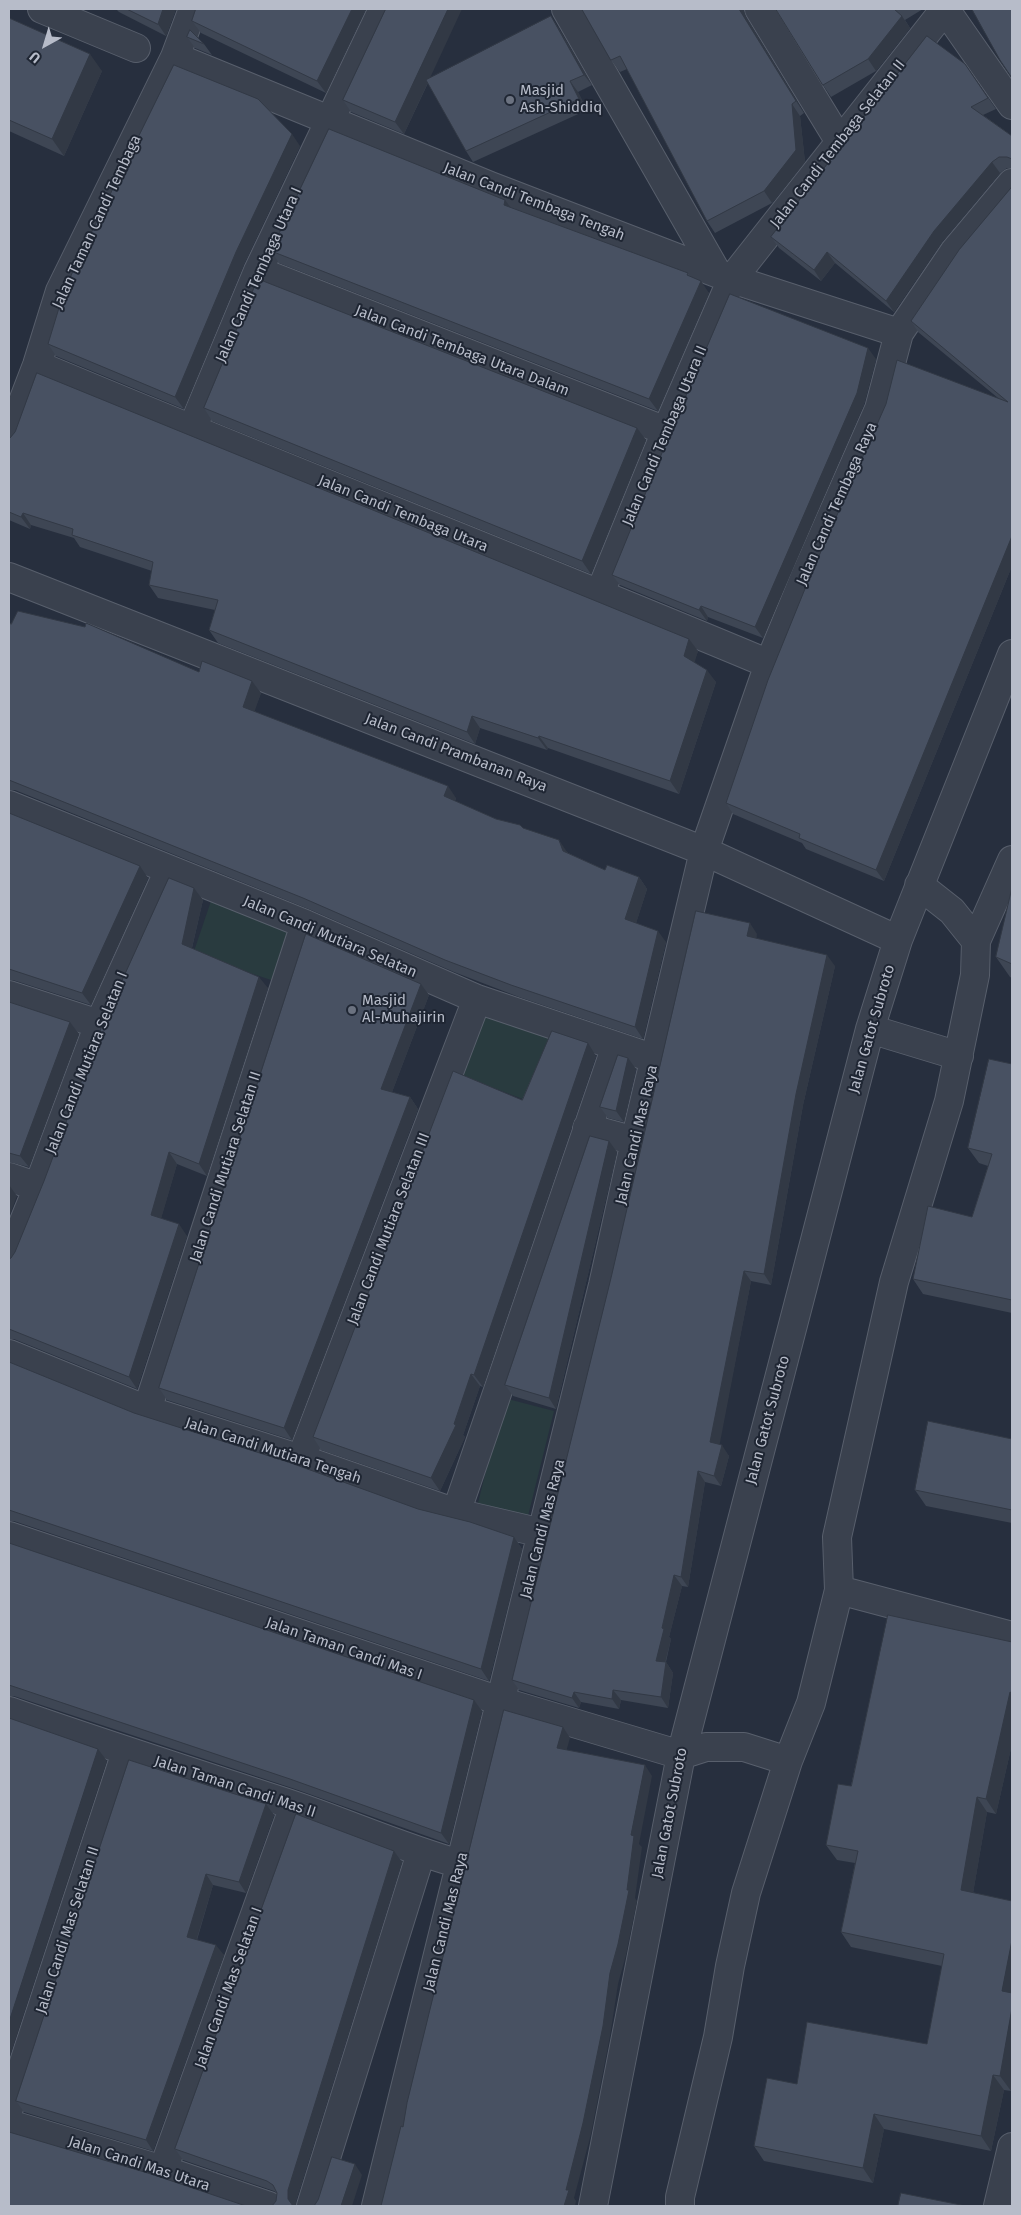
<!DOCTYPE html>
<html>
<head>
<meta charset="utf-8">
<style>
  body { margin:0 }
  #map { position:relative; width:1021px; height:2215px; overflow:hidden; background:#272f3e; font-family:"Fira Sans",sans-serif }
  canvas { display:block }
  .frame { position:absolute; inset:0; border:10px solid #b7bcc9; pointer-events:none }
  .north { position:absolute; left:20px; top:20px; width:50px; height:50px; -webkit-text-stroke:4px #1f2633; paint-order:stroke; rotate:219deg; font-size:14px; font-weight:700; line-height:20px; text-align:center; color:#b7bcc9 }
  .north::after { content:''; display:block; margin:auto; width:18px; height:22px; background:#b7bcc9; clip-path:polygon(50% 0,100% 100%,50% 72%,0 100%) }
</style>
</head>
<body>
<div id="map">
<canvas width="1021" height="2215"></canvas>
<div class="frame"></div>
<div class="north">U</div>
</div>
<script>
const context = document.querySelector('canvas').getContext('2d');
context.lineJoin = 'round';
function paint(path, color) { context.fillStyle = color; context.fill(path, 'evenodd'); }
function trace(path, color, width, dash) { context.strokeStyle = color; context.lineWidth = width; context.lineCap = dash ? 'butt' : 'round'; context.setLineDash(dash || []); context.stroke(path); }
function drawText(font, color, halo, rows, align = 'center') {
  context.font = font + ' "Fira Sans",sans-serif'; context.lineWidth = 4; context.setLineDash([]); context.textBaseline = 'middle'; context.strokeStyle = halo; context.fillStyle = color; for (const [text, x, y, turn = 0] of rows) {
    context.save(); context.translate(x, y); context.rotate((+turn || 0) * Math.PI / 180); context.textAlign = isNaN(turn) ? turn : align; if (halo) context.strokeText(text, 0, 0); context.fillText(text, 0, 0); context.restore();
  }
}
const green = new Path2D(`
  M212,898L295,926L277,982L193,954Z
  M478,1011L551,1038L528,1101L454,1073Z
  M504,1398L554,1411L528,1516L478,1503Z`);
const minor = new Path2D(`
  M42,9L136,48
  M566,9L717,273
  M759,9L840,142
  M945,9L1012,105
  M175,57L490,186L732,279L899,333
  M258,271L666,431
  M37,365C280,467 526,562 769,664
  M192,429L258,271L383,9
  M9,438L37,365L60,291L175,57L193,9
  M9,577L704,851L898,940
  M600,593L666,431L732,279L945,9
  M9,805L305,924L477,999L655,1059
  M976,941L1012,860
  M9,995L99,1024
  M870,1029L959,1056
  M587,1128L635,1141
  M9,1177L38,1187
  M9,1258L38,1187L99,1024L169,870
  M9,1354L147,1410L301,1459L456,1513L542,1533
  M147,1410L305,924
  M301,1459L477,999
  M456,1513L616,1046
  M9,1536L500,1701L681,1755L706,1747H744L788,1761L811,1703L839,1590L1012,1636
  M839,1590L837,1537L894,1282L949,1101L975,975L976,941L952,911L919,885
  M9,1711C103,1744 198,1774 293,1805C349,1824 403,1848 460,1864
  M9,2108L126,1752
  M9,2124L163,2170L269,2206
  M163,2170L294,1806
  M311,2206L421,1853
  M376,2206L603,1285L635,1141L704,851L769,664L804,579L879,409L899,333L954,252L1012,183
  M593,2206L681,1755L870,1029L898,940L1012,654
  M680,2206V2197L718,2037L730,1966L746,1893L788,1761
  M998,2206L1012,2147`);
const wall = new Path2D(`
  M116,9H176L166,36L119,12Z
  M196,9H366L326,93L201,33L192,21Z
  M582,9H743L746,17L804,113L800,116L805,162L772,203L715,233L707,221L627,69L620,72L611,60Z
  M776,9H923L905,20L910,28L876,71L831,97L823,85Z
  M9,18L102,71L64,156L9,131Z
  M558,27L592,85L578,92L587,110L473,162L466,151L428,83L404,134L351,112L343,100L430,78Z
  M187,37L204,44L212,55L195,48Z
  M965,64L996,109L983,115L1012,136V168H1007L1000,173L942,242L894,312L835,263L821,281L779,248L771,237Z
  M300,146L244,264L184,409L56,356L48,344Z
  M1012,187V566L884,881L806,849L802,843L733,814L726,803L998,398L918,332L911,321Z
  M511,207L688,273L691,277L709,293L658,411L279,263L271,251Z
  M876,359L864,404L763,638L708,617L707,621L620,585L612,575Z
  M204,408L646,440L591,574L212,421Z
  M9,438L698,651L694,662L716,682L679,794L548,748L547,750L480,728L475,744L218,643L209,630L215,610L158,598L149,585L152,571L80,547L74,538L31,525L30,529L9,520Z
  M9,623L199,672L252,681L261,693L254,711L456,798L455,801L496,819L523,828L567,852L568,853L605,870L639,877L647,889L636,923L666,942L643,1039L519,997L454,972L311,910L15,790H9Z
  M9,813L148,878L91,1005L13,980H9Z
  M194,888L203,900L192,948L268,988L207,1176L177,1164L161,1218L187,1236L137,1389L14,1339H9V1259L11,1258L15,1252Z
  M1012,888V978L1010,977L996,957Z
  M757,934L756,939L835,966L803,1105L771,1285L751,1281L719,1444L729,1456L721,1486L705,1482L688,1587L682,1586L669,1637L671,1639L666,1662L673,1673L668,1708L621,1700L619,1709L581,1702L579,1708L519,1690L512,1680Z
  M421,984L429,995L392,1092L410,1097L418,1109L292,1440L167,1400L159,1388Z
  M9,1002L70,1022L79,1034L29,1167L9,1162Z
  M596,1056L483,1387L480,1386L463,1435L465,1437L440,1491L321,1450L313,1437L522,1100Z
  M1012,1064V1313L923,1294L913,1279L972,1217L988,1166L979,1163L968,1148Z
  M636,1069L624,1122L608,1118L600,1107Z
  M617,1152L556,1409L513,1396L505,1385Z
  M9,1362L134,1413L418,1509L514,1537L522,1549L489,1681L14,1521H9Z
  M1012,1439V1523L926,1506L915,1490Z
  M9,1543L474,1700L482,1711L449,1844L298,1790L14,1696H9Z
  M1012,1642V1744L996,1814L987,1812L973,1893L1011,2091L1004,2090L991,2151L884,2129L873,2183L764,2161L754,2146L797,2084L927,2044L942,1966L851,1947L841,1932L855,1863L837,1860L826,1845L851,1786Z
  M129,1760L266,1804L274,1815L246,1893L213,1885L197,1940L224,1955L153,2151L24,2112L16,2101Z
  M394,1851L402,1862L296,2201V2206H272L276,2201L277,2193L274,2191L183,2160L175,2149Z`);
const shadedWall = new Path2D(`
  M163,9H176L166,36L158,24Z
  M352,9H366L326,93L317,81Z
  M448,9H462L404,134L395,122Z
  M739,9H743L746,17L804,113L796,101Z
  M551,16L558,27L592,85L584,75Z
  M902,16L910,28L876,71L868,59Z
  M90,54L102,71L64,156L52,139Z
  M570,81L578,92L587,110L579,99Z
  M792,104L800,116L805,162L772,203L764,191Z
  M292,134L300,146L244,264L184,409L175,397L236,252Z
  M992,162L1000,173L942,242L894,312L886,301L934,231Z
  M505,200L514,212L504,205Z
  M827,252L835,263L821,281L814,270Z
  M701,281L709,293L658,411L649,399Z
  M868,348L876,359L864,404L763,638L755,627Z
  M637,428L646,440L591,574L582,561Z
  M23,513L31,525L30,529L21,517Z
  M1012,536V566L884,881L876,870Z
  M701,606L708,617L707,621L699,610Z
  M689,639L698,651L693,668L684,656Z
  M707,670L716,682L679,794L670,781Z
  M252,681L261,693L252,719L243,707Z
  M472,716L480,728L475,744L467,732Z
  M539,736L548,748L547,750L538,738Z
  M448,786L456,798L452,808L444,796Z
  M559,840L567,852L571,863L563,851Z
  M140,866L148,878L91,1005L82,993Z
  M639,877L647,889L634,930L625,919Z
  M194,888L203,900L190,956L182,944Z
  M750,923L757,934L754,947L747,936Z
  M658,931L666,942L643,1039L635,1027Z
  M827,955L835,966L803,1105L771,1285L764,1274L796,1094Z
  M259,977L268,988L207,1176L199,1164Z
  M421,984L429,995L389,1100L381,1089Z
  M70,1022L79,1034L29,1167L20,1156Z
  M588,1043L596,1056L483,1387L474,1375Z
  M628,1058L636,1069L624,1122L616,1111Z
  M410,1097L418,1109L292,1440L284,1428Z
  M609,1141L617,1152L556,1409L549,1398Z
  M169,1152L177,1164L159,1226L151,1215Z
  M9,1185L17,1196L9,1217Z
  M179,1224L187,1236L137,1389L129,1377Z
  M744,1271L751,1281L718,1453L710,1442Z
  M471,1374L480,1386L463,1435L465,1437L440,1491L431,1478L454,1424Z
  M722,1445L729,1456L721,1486L714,1476Z
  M698,1471L705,1482L688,1587L681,1577Z
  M514,1537L522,1549L489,1681L481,1669Z
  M674,1575L682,1586L669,1637L671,1639L663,1671L656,1661L662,1628Z
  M666,1662L673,1673L668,1708L661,1697Z
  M613,1690L621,1700L619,1709L612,1699Z
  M574,1692L581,1702L579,1708L572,1698Z
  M1010,1692L1012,1696V1744L996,1814L986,1799Z
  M474,1700L482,1711L449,1844L441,1833Z
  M563,1727L570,1738L564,1759L557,1748Z
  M98,1749L107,1761L10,2056L9,2055V2022Z
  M645,1765L652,1776L639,1844L642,1847L635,1898L637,1901L626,1955L618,1984L610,2036L591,2134L574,2198L576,2201L575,2206H564L566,2190L627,1890L631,1835Z
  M977,1797L987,1812L971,1905L961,1890Z
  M266,1804L274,1815L246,1893L239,1882Z
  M394,1851L402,1862L296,2201V2206H292L288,2199V2190Z
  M206,1874L213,1885L194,1948L187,1937Z
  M1012,1940V2005L1002,1991Z
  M216,1945L224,1955L153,2151L146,2140Z
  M1012,2008V2083L1011,2091L1000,2076Z
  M993,2075L1004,2090L991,2151L981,2136Z
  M874,2114L884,2129L873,2183L863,2168Z
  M355,2164L362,2175L352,2206H341Z`);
const building = new Path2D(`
  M127,9H163L158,24Z
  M196,9H352L317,81L192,21Z
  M386,9H448L395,122L343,100Z
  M582,9H739L796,101L792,104L796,150L764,191L707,221L620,56L611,60Z
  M776,9H895H894L902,16L868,59L823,85Z
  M972,9H1012V78L1000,60Z
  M551,16L584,75L570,81L579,99L466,151L426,80Z
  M9,18L90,54L52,139L9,120Z
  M190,30L204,44L187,37Z
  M927,36L965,64L988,98L971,107L1012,136V159L1007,157H999L992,162L934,231L886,301L827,252L814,270L771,237Z
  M174,65L258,99L292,134L236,252L175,397L48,344L62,298L75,266Z
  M329,129L505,200L504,205L688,273L687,275L701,281L649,399L271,251Z
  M1012,187V536L876,870L799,838L800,834L726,803L768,680L811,574L886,404L897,360L1008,402L911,321L959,250Z
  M258,279L637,428L582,561L204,408Z
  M730,294L868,348L857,393L755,627L701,606L699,610L612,575L673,426Z
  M37,373L689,639L684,656L707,670L670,781L539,736L538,738L472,716L467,732L209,630L218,600L149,585L153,562L72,535L73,529L23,513L21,517L9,512V438H10L15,432Z
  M18,611L85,627L86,623L199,672L202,661L252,681L243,707L448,786L444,796L496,819L520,825L523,828L559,840L563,851L605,870L607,865L639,877L625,919L658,931L635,1027L511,985L445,960L303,898L9,780V623L11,624Z
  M9,813L140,866L82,993L9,969Z
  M169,878L194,888L182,944L259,977L199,1164L169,1152L151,1215L179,1224L129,1377L9,1329V1259L11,1258L15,1252L44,1181L105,1018Z
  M1012,888V964L996,957Z
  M696,911L750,923L747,936L827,955L796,1094L764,1274L744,1271L710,1442L722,1445L714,1476L698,1471L681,1577L674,1575L662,1628L664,1629L656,1661L666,1662L661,1697L613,1690L612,1699L574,1692L572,1698L512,1680L611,1278Z
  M306,934L421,984L381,1089L410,1097L284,1428L159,1388Z
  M9,1002L70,1022L20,1156L9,1153Z
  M552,1031L588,1043L474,1375L471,1374L454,1424L456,1425L431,1478L313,1437L453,1071L522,1100Z
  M618,1055L628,1058L616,1111L600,1107Z
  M989,1059L1012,1064V1300L913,1279L928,1206L972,1217L992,1154L968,1148Z
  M590,1136L609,1141L549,1398L505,1385Z
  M9,1362L134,1413L288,1462L418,1509L470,1522L514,1537L481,1669L9,1510Z
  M928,1421L1012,1439V1510L915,1490Z
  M9,1543L474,1700L441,1833L290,1779L9,1685Z
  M888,1615L1012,1642V1693L1010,1692L986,1799L977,1797L961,1890L1012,1901V1940L1002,1991L1012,1993V2008L1000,2076L993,2075L981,2136L874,2114L863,2168L754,2146L767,2078L797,2084L807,2022L927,2044L944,1954L841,1932L858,1851L826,1845L838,1784L851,1786Z
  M504,1710L563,1727L557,1748L645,1765L631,1835L634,1836L627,1890H629L618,1944L610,1973L603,2026L583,2123L566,2190H569L564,2206H381L401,2126L403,2127L407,2103Z
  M9,1718L98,1749L9,2022Z
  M129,1760L266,1804L239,1882L206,1874L187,1937L216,1945L146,2140L16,2101Z
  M296,1814L394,1851L288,2190V2199L293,2206H272L276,2201L277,2193L273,2185L267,2181L175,2149Z
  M9,2132L151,2174L246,2206H9Z
  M332,2157L355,2164L341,2206H314L318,2200Z
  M901,2193L966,2206H898Z`);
const markers = [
  [510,100,5,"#6b7280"],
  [352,1010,5,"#6b7280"]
];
const poiNames = [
  ["Masjid",520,91],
  ["Ash-Shiddiq",520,108],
  ["Masjid",362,1001],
  ["Al-Muhajirin",362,1018]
];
const streetNames = [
  ["Jalan Candi Tembaga Selatan II",838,144,-52],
  ["Jalan Candi Tembaga Tengah",534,202,21],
  ["Jalan Taman Candi Tembaga",97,222,-65],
  ["Jalan Candi Tembaga Utara I",259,275,-66],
  ["Jalan Candi Tembaga Utara Dalam",462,351,21],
  ["Jalan Candi Tembaga Utara II",665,436,-67],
  ["Jalan Candi Tembaga Raya",837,504,-66],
  ["Jalan Candi Tembaga Utara",403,514,22],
  ["Jalan Candi Prambanan Raya",456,753,21],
  ["Jalan Candi Mutiara Selatan",330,937,23],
  ["Jalan Gatot Subroto",872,1029,-74],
  ["Jalan Candi Mutiara Selatan I",87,1063,-68],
  ["Jalan Candi Mas Raya",637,1135,-77],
  ["Jalan Candi Mutiara Selatan II",226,1167,-72],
  ["Jalan Candi Mutiara Selatan III",389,1229,-69],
  ["Jalan Gatot Subroto",768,1420,-75],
  ["Jalan Candi Mutiara Tengah",273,1451,18],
  ["Jalan Candi Mas Raya",543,1529,-76],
  ["Jalan Taman Candi Mas I",344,1649,19],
  ["Jalan Taman Candi Mas II",235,1787,18],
  ["Jalan Gatot Subroto",670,1813,-79],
  ["Jalan Candi Mas Raya",446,1922,-76],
  ["Jalan Candi Mas Selatan II",68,1930,-72],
  ["Jalan Candi Mas Selatan I",229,1988,-70],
  ["Jalan Candi Mas Utara",139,2164,18]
];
paint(green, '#293b3f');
trace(minor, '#585f6c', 30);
trace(minor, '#3a414e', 28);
paint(wall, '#3e4654');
paint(shadedWall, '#323945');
paint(building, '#485162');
trace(building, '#323945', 1);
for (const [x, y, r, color] of markers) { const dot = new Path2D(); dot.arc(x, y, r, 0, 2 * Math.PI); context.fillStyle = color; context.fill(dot); trace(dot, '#1f2633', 2); }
drawText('15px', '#b7bcc9', '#1f2633', poiNames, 'left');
drawText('15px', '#b7bcc9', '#1f2633', streetNames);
</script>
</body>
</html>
